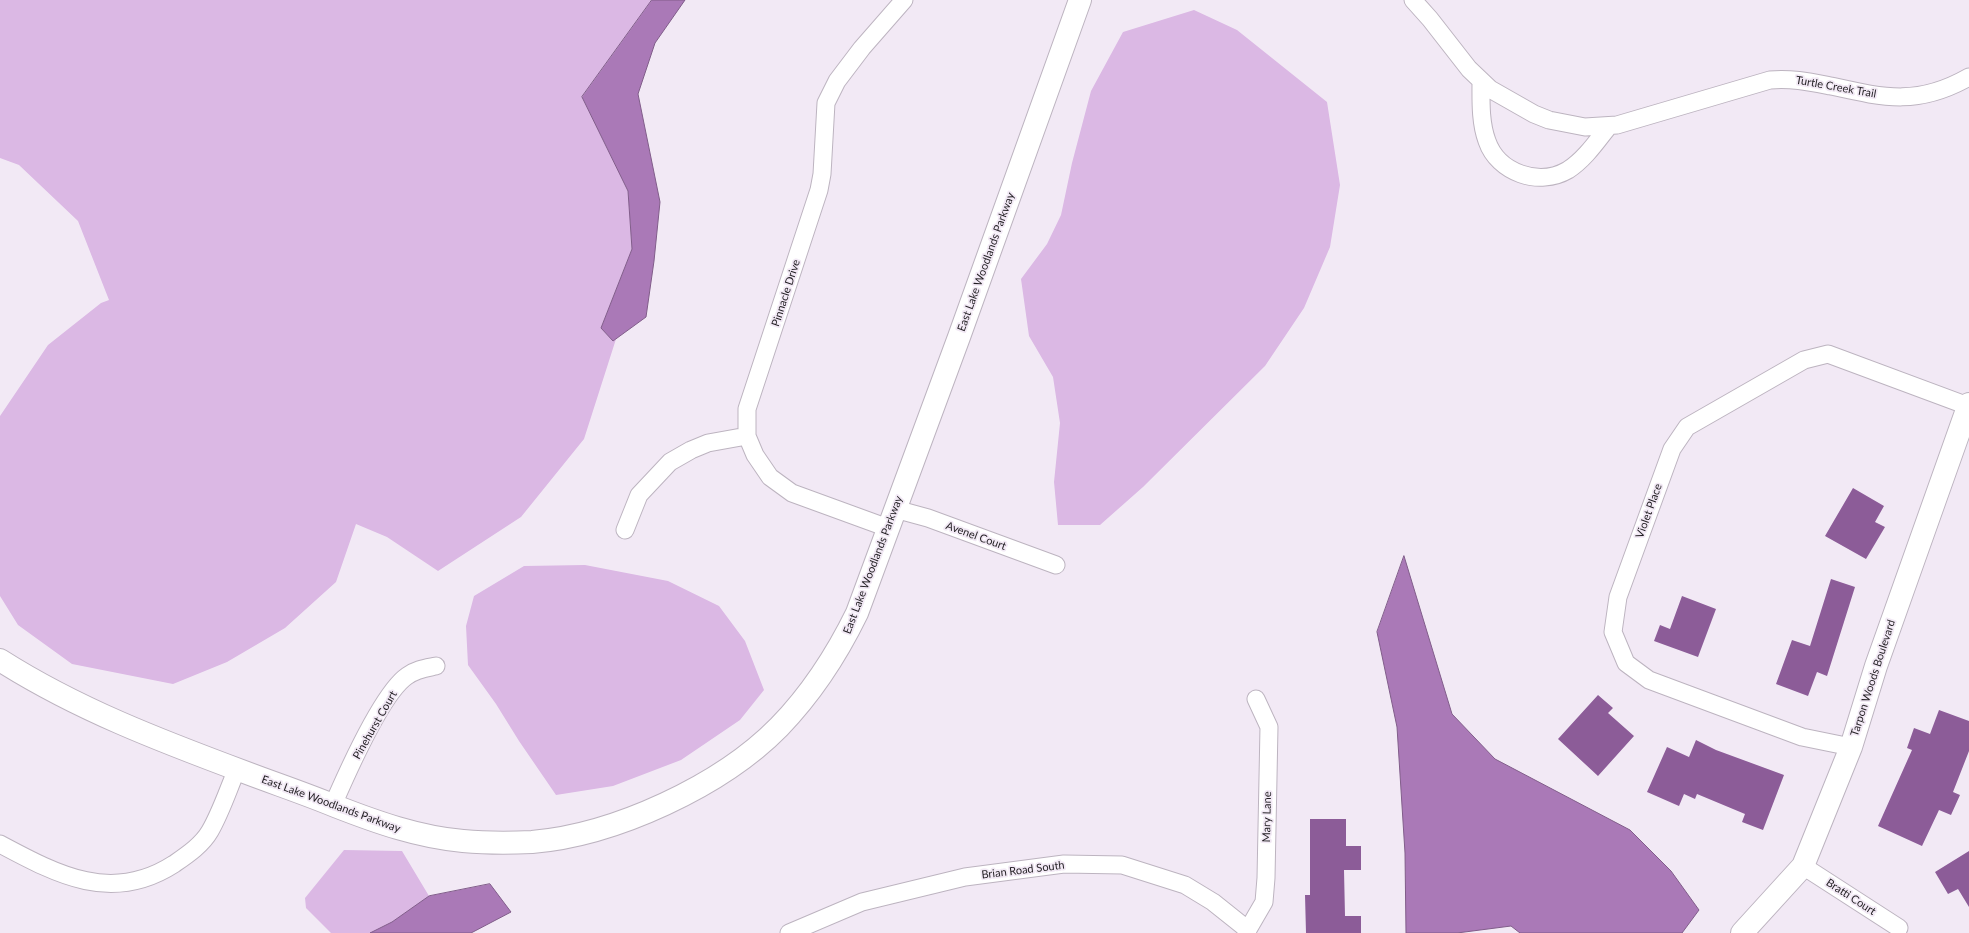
<!DOCTYPE html>
<html>
<head>
<meta charset="utf-8">
<style>
  body { margin:0 }
  canvas { display:block; background:#f2e9f5 }
</style>
</head>
<body>
<canvas width="1969" height="933"></canvas>
<script>
const context = document.querySelector('canvas').getContext('2d');
context.lineJoin = 'round';
function paint(path, color) { context.fillStyle = color; context.fill(path, 'evenodd'); }
function trace(path, color, width, dash) { context.strokeStyle = color; context.lineWidth = width; context.lineCap = dash ? 'butt' : 'round'; context.setLineDash(dash || []); context.stroke(path); }
function drawText(font, color, halo, rows, align = 'center') {
  context.font = font + ' Lato,sans-serif'; context.lineWidth = 3.5; context.setLineDash([]); context.textBaseline = 'middle'; context.strokeStyle = halo; context.fillStyle = color; for (const [text, x, y, turn = 0] of rows) {
    context.save(); context.translate(x, y); context.rotate((+turn || 0) * Math.PI / 180); context.textAlign = isNaN(turn) ? turn : align; if (halo) context.strokeText(text, 0, 0); context.fillText(text, 0, 0); context.restore();
  }
}
const green = new Path2D(`
  M0,0H652L582,97L628,191L632,249L601,328L613,341L616,339L584,439L521,517L438,571L387,537L356,524L336,582L285,628L227,662L173,684L72,664L18,625L0,596V416L48,345L101,303L109,300L78,221L19,165L0,158Z
  M1194,10L1237,30L1327,102L1340,185L1330,247L1304,308L1265,366L1143,487L1100,525H1058L1054,482L1060,423L1053,377L1029,336L1021,279L1047,244L1061,215L1072,163L1091,91L1123,32Z
  M585,565L668,581L719,606L745,641L764,690L740,720L681,760L613,786L556,795L519,741L496,704L468,665L466,626L474,596L524,566Z
  M344,850L402,851L429,896L392,922L370,933H331L306,908L305,898Z`);
const water = new Path2D(`
  M652,0H685L655,43L638,94L660,202L654,261L646,317L613,341L601,328L632,249L628,191L582,97Z
  M1404,556L1452,714L1495,759L1630,830L1671,871L1699,910L1682,933H1520L1511,926L1457,933H1406L1405,853L1397,727L1377,632Z
  M490,884L511,912L471,933H370L392,922L429,896Z`);
const building = new Path2D(`
  M1853,488L1884,506L1875,522L1885,527L1866,559L1825,536Z
  M1831,579L1855,587L1827,676L1817,672L1808,696L1776,684L1792,640L1810,646Z
  M1682,596L1716,609L1698,657L1654,641L1660,625L1670,629Z
  M1598,695L1613,708L1608,713L1634,736L1598,776L1558,739Z
  M1939,710L1969,721V751L1953,792L1960,795L1951,815L1939,810L1922,846L1878,826L1912,750L1907,748L1914,728L1930,734Z
  M1696,740L1716,750L1784,775L1763,830L1742,822L1745,814L1697,794L1695,799L1684,794L1679,806L1647,792L1667,747L1689,757Z
  M1310,819H1346V846H1361V870H1344L1345,916H1361V933H1306L1305,895H1310Z
  M1969,851V907L1958,889L1948,894L1935,872Z`);
const street = new Path2D(`
  M1413,0L1430,19L1469,69L1490,89L1534,114L1549,120L1585,127L1617,125L1770,80C1791,78 1810,82 1831,86C1885,98 1918,106 1969,77
  M1481,81C1481,100 1480,122 1487,141C1498,173 1539,187 1568,170C1585,159 1597,141 1609,126
  M895,509L928,518L1056,565
  M888,528L792,493L770,477L755,455L747,436V409L819,190L822,174L826,103L837,81L862,48L904,0
  M625,530L639,495L670,462L691,450L708,443L747,436
  M1851,747L1802,737L1649,680L1626,663L1613,632L1618,597L1672,449L1687,427L1804,360L1828,354L1968,406
  M333,805C346,775 382,693 407,676C416,669 426,668 436,666
  M0,844C58,875 112,904 174,864C187,855 202,845 210,831C221,812 228,790 237,769
  M1803,866L1899,928
  M789,933L862,902L965,877L1064,864L1122,865L1185,885L1213,902L1248,930
  M1246,933L1264,902L1266,878L1269,727L1256,699`);
const secondary = new Path2D(`
  M0,660C77,709 161,741 247,773C276,784 306,794 335,806C376,822 418,837 463,841C485,843 510,843 532,842C615,835 721,786 779,727C811,694 837,654 857,613L959,337L1080,0
  M1742,933L1803,866L1851,747L1876,666L1969,404`);
const streetNames = [
  ["Turtle Creek Trail",1836,87,10],
  ["East Lake Woodlands Parkway",986,262,-70],
  ["Pinnacle Drive",786,293,-72],
  ["Violet Place",1649,511,-70],
  ["Avenel Court",976,536,20],
  ["East Lake Woodlands Parkway",873,565,-69],
  ["Tarpon Woods Boulevard",1873,678,-72],
  ["Pinehurst Court",375,725,-60],
  ["East Lake Woodlands Parkway",331,804,20],
  ["Mary Lane",1267,817,-89],
  ["Brian Road South",1023,870,-7],
  ["Bratti Court",1851,897,33]
];
paint(green, '#dbb8e4');
paint(water, '#aa79b7');
trace(water, '#815d8a', 1);
paint(building, '#8c5c98');
trace(street, '#bdb4c0', 19);
trace(secondary, '#bdb4c0', 24);
trace(street, '#fff', 17);
trace(secondary, '#fff', 22);
drawText('11px', '#201d21', '#f2e9f5', streetNames);
</script>
</body>
</html>
